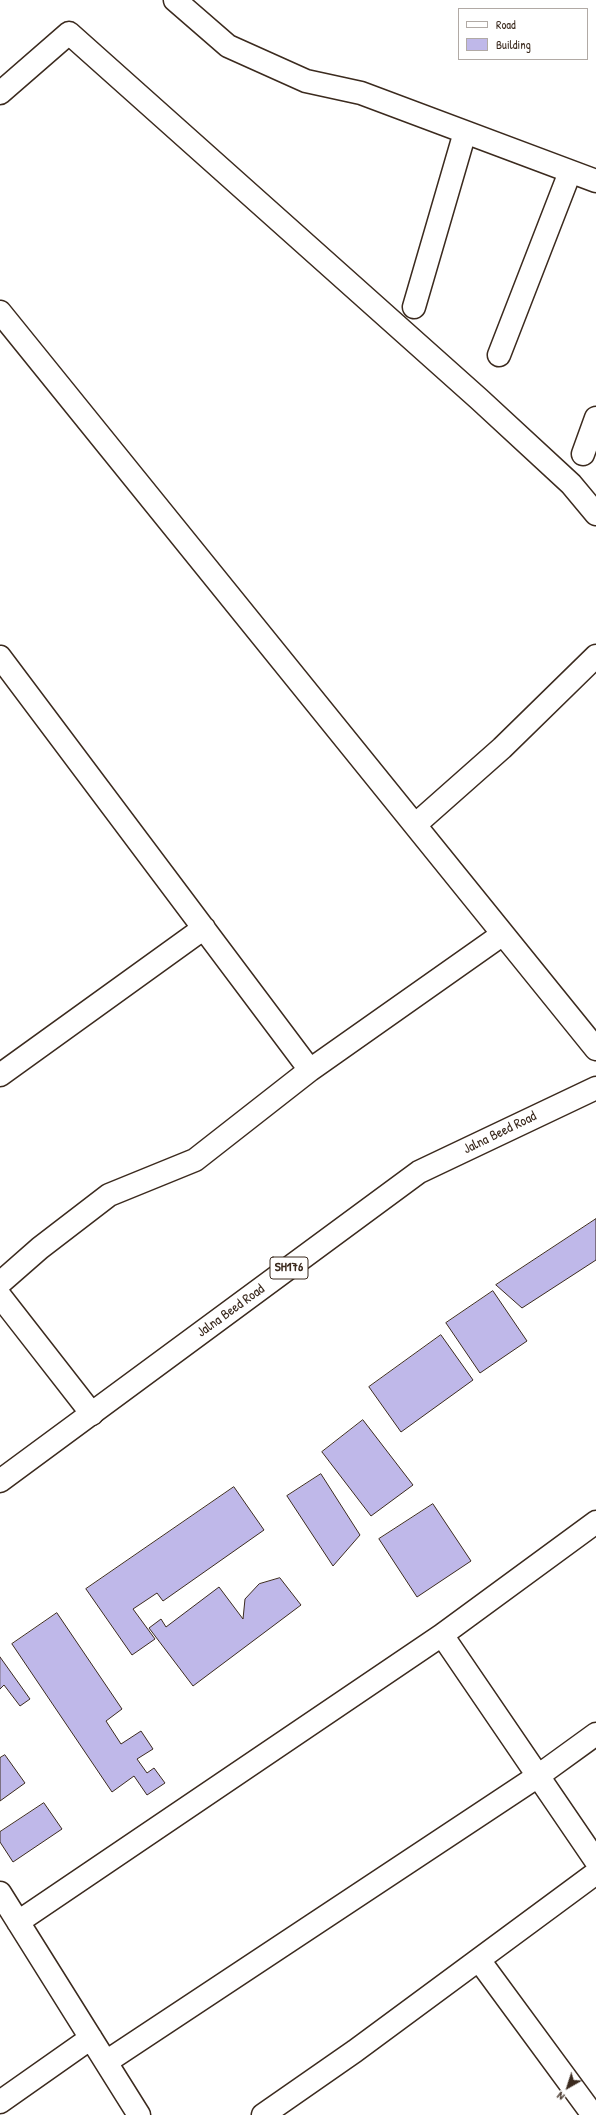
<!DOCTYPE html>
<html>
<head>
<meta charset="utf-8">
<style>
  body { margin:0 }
  #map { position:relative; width:596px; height:2115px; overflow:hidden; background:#fff; font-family:"Patrick Hand",sans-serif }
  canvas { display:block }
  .legend { position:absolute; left:458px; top:8px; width:130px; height:52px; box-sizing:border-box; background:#fff; border:1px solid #b1aaa5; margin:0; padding:5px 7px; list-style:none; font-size:12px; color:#3b2a1e }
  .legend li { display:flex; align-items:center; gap:8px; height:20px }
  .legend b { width:20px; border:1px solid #b1aaa5 }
  .north { position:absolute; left:548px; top:2067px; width:40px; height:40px; -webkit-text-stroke:3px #fff; paint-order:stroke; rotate:219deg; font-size:11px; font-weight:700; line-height:16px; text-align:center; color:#3b2a1e }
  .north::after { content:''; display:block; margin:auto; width:14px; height:18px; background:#3b2a1e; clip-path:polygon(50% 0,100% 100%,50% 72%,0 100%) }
</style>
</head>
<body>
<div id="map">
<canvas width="596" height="2115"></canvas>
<ul class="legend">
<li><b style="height:5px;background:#fff"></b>Road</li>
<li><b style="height:11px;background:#bfb8e9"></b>Building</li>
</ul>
<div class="north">N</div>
</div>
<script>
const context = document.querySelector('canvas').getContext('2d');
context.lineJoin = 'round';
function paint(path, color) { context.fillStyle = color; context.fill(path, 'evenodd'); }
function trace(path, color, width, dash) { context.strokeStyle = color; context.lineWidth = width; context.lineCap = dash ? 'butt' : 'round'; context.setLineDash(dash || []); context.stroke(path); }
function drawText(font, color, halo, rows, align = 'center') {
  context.font = font + ' "Patrick Hand",sans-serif'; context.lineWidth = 3.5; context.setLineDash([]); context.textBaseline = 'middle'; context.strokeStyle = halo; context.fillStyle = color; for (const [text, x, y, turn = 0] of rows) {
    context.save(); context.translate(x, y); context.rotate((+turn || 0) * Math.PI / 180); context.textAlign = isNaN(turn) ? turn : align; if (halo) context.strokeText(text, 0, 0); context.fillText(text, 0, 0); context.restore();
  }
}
const building = new Path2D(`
  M596,1219V1260L522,1308L496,1285Z
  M493,1291L527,1341L480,1373L446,1323Z
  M441,1335L473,1380L401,1432L369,1387Z
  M363,1420L413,1485L371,1516L322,1452Z
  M321,1474L360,1535L333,1566L287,1496Z
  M234,1487L264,1530L163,1601L157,1593L133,1609L155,1639L132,1655L86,1589Z
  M433,1504L471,1561L417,1597L379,1539Z
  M280,1578L301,1605L193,1686L149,1628L161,1619L166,1627L219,1587L243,1619L245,1599L259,1584Z
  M57,1613L122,1709L106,1721L121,1744L141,1731L153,1749L137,1759L147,1773L154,1768L165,1783L147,1795L134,1776L112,1792L12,1644Z
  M0,1657L30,1699L20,1706L4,1685L0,1689Z
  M5,1755L25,1783L0,1801V1758Z
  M44,1803L62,1829L13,1862L0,1842V1832Z`);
const minor = new Path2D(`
  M175,0L228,46L306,81L361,93L596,181
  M0,93L69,33L479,399L571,484L596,514
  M414,307L465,132
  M0,312L596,1049
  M499,355L570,172
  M583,454L596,418
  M0,657L310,1070L503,934
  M415,825L502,748L596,656
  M0,1075L204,928
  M0,1283L40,1248L109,1195L195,1160L310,1070
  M0,1296L92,1414
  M442,1635L596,1522
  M0,1893L139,2115
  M18,1922L442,1635L596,1861
  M479,1960L593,2115
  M106,2062L538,1776L596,1734
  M0,2102L91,2038
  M263,2115L355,2051L596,1873`);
const major = new Path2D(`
  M0,1481L419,1172L596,1088`);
const shields = [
  [289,1268,38]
];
const shieldNames = [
  ["SH176",289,1268]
];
const streetNames = [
  ["Jalna Beed Road",500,1133,-26],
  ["Jalna Beed Road",231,1311,-36]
];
paint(building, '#bfb8e9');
trace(building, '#3b2a1e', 1);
trace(minor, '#3b2a1e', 25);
trace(major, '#3b2a1e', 25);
trace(minor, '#fff', 22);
trace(major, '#fff', 22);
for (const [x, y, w] of shields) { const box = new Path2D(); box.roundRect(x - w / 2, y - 11, w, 22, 3); context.fillStyle = '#fff'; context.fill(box); trace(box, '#3b2a1e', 1); }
drawText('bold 13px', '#3b2a1e', null, shieldNames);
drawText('14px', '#3b2a1e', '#fff', streetNames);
</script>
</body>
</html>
